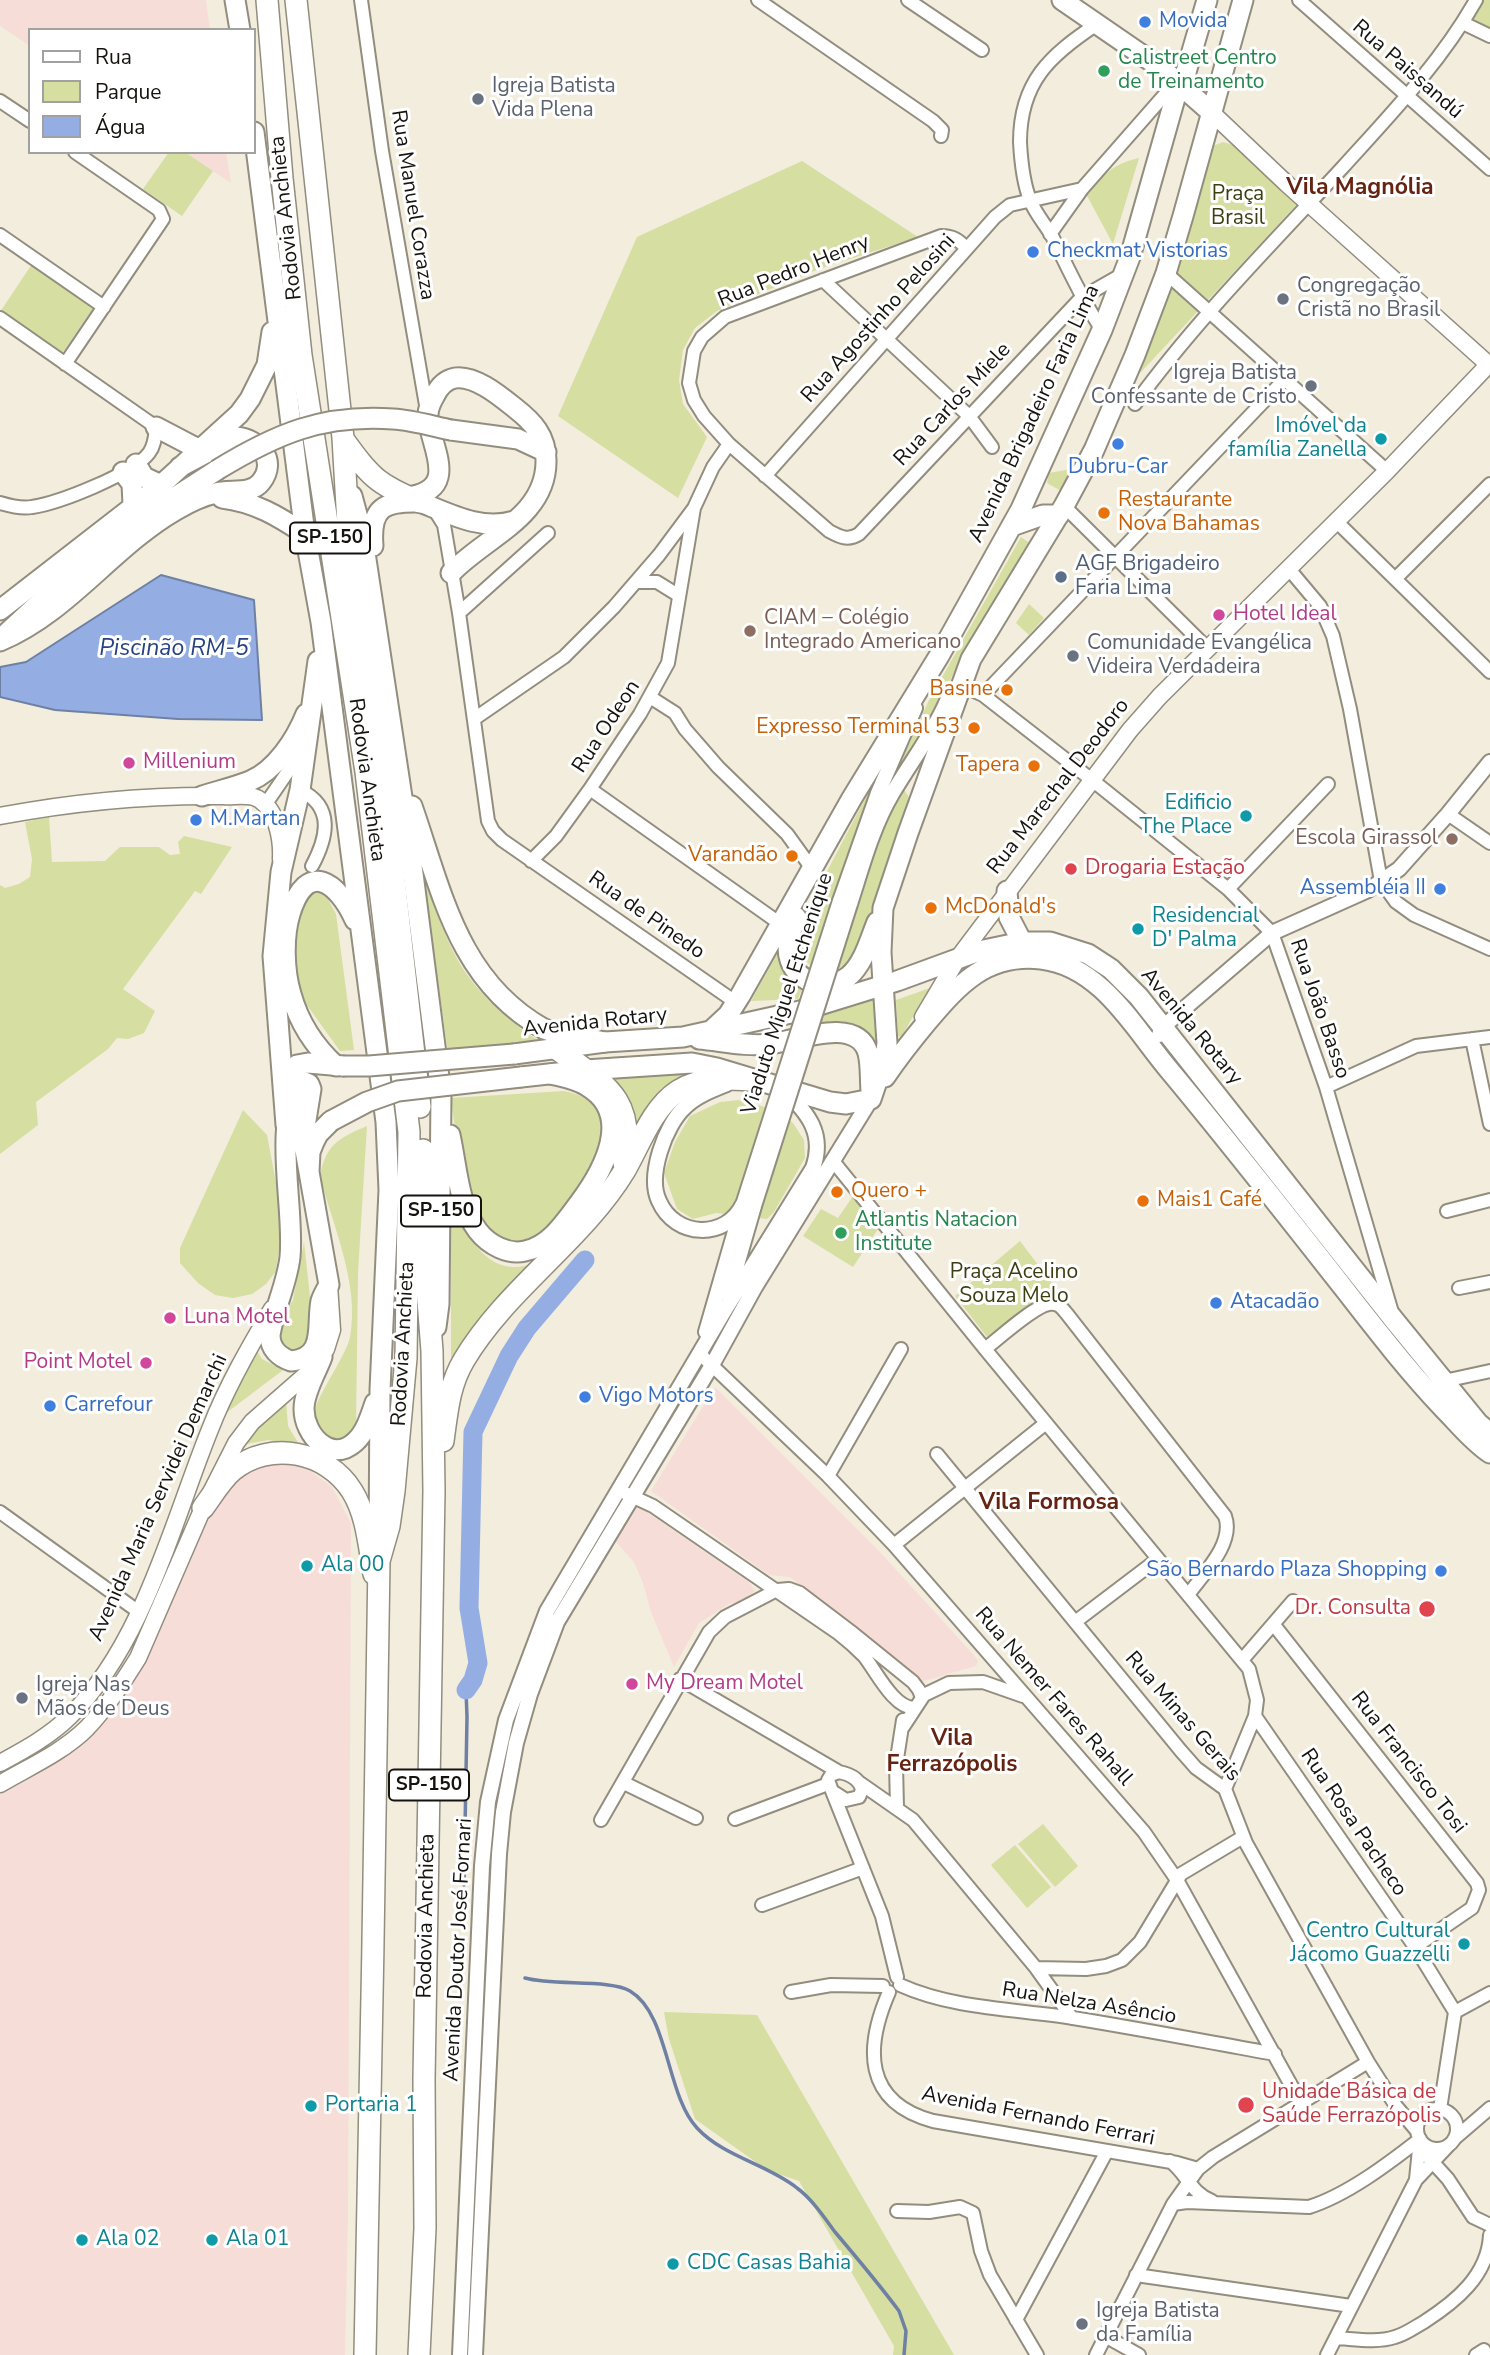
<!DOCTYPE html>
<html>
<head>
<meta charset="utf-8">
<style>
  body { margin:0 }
  #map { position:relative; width:1490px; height:2355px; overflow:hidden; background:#f2eddd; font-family:"Nunito Sans",sans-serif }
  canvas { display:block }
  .legend { position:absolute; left:28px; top:28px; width:228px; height:126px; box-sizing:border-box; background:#fff; border:2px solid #a1a19f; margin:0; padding:9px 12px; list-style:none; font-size:21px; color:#15130e }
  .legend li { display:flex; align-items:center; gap:14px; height:35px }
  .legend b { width:35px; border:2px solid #a1a19f }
</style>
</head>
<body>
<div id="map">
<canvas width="1490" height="2355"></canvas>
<ul class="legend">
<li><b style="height:9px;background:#fff"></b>Rua</li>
<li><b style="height:19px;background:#d6dea2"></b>Parque</li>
<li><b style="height:19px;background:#94aee3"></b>Água</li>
</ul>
</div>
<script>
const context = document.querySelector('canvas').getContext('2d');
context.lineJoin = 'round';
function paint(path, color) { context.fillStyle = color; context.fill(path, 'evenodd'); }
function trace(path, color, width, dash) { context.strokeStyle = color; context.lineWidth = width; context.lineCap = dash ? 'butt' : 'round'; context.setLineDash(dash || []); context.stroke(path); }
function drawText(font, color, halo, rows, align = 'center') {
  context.font = font + ' "Nunito Sans",sans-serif'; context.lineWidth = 6; context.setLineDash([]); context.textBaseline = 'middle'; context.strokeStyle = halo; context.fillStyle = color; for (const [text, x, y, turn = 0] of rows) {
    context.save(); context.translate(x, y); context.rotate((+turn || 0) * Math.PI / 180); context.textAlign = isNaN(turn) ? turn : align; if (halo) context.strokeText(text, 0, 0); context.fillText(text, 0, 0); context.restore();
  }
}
const industrial = new Path2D(`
  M0,0H206L210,30H30V46L0,26Z
  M185,152H226L231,183L213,171Z
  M715,1387L879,1551L972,1653L978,1661L976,1666L920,1682L790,1577L769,1575L651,1491Z
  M282,1463L304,1466L332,1487L351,1523L348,2214L345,2355H0V1794L41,1773L70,1752L98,1726L213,1498L255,1467Z
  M638,1506L750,1583L755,1591L743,1601L729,1604L699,1623L674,1667L651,1612L643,1583L634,1562L616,1542Z`);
const green = new Path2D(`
  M1483,0H1490V30L1471,20Z
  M1223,142L1233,145L1298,203L1208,300L1175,271L1209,154L1213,146Z
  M169,152H185L213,171L182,216L143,189Z
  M1139,158L1113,244L1086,194C1104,175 1112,164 1139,158Z
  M802,161L918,237L819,269L717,311L695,328L683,350L679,380L683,404L707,437L678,498L558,416L637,237Z
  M32,264L94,307L61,355L0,312Z
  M1170,285L1199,310L1141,372L1137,371Z
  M1077,456L1079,461L1063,492L1047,483L1049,473L1066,470Z
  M1021,537L1031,544L967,645L944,693L898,775L896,773L928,702Z
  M1029,604L1044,618L1029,635L1016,623Z
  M903,788L910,799L868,931L851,967L838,968L878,835Z
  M870,789H872L811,966L799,954L798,927Z
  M49,817L52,862L105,861L120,847H159L170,855L180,854L178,842L184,836L232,847L201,894L195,891L123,989L155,1011L144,1033L128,1039L117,1038L108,1049L36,1102L38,1125L0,1154V885L5,888L19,884L30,877L32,859L25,822Z
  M422,868C432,894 440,925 452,949C472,991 508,1021 545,1045L448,1053Z
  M315,890L328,899L336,914L354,1050L340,1051L304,1001L292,974L297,906Z
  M782,945L803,986L798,999L751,1001Z
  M930,988L901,1037L898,1036L896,1000Z
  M878,998V1060C867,1028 854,1015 819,1024L822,1013Z
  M609,1073H688V1076L636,1140L622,1090Z
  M564,1091C601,1098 601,1117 607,1149L571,1211L527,1246L494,1239C467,1201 456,1144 451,1098Z
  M739,1100L779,1111L793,1123L804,1140L805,1158L774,1212L767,1219L716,1213L693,1219L677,1209L664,1173L675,1142L690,1116L720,1102Z
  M243,1110L267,1135L281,1209L280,1242L276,1271L266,1284L252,1294L233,1298L215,1295L198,1283L180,1263V1248Z
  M367,1126L358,1272L356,1427L354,1432L339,1442L324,1438C321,1433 315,1425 314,1419C310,1404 346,1358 350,1337C360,1284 333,1227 320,1176C326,1144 339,1138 367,1126Z
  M451,1195C460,1223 479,1266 513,1267C521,1267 529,1265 536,1263L451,1370Z
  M853,1196L878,1229L853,1267L803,1236L821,1209L838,1218Z
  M1020,1241L1060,1294L1018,1318L991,1342L955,1296Z
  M304,1242L314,1333L311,1349L284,1353L276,1330L293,1300Z
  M255,1348L262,1359L283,1370L221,1417Z
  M286,1401L288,1426L300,1446L269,1440L240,1445L268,1413Z
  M1043,1824L1078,1866L1055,1887L1018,1844Z
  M1015,1845L1051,1887L1027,1908L991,1865Z
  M664,2012L757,2015L954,2355H893L894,2346L799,2181L767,2170L695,2119L669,2039Z`);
const water = new Path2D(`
  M161,575L254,600L262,720L178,719L55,710L0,697V667L26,662Z`);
const stream = new Path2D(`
  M464,1885L467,1717L466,1690
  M525,1978C553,1986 611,1979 630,1991C669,2014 666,2095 697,2128C724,2157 767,2164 797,2188C812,2199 824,2217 835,2232C857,2258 879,2284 899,2311L906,2331L904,2355`);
const river = new Path2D(`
  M466,1690L473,1680L478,1663L469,1608L473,1432L509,1356L527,1328L585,1260`);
const minor = new Path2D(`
  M361,0L382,151L427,411
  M758,0L933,121L942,130L941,136
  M908,0L982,50
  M1299,0L1490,169
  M1463,23L1490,36
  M1097,24C1050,55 1020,82 1020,142C1021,161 1023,182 1030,200C1035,213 1045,224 1052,236C1068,268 1082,300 1102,330
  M0,101L30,121
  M1050,234L1082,189
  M0,235L104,307
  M966,248C959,240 953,236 941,236L725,317L702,337L694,351L689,383L694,400L704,416L729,444L829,531C840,537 848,541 859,534L1081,298L1123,274
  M1166,273L1387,471
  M823,280L969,416L992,447
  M0,318L156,427C155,436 155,445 149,453C133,474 59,503 32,507C21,509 10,506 0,503
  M65,364L163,219L159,210L75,152
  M1135,404C1197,319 1272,244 1343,167C1391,114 1441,62 1476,0
  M765,476L995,217L1010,205L1082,189L1168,91L1179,84
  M1064,506L1208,649
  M434,509L444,525L459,613L488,821L493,831L502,840L731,999L740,996
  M1336,521L1490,672
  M1289,569L1320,606L1333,636L1350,709L1381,881L1396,902L1414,915L1490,949
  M1396,578L1490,484
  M637,582H657L678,595
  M459,613L548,533
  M959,689H970L983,695L1092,780L1228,889L1272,933L1326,1087L1391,1309
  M983,695L1285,379
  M650,697L675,713L685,729L718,767L787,834L813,870
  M474,719L564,657L614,607L659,555L694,508L713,467L729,444
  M590,789L782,925
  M300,790C335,807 327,838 312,866
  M265,805L304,748
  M1448,814L1490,843
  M531,861L556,836L590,789L640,714L668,663L694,508
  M1228,889L1328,784
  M1472,1039L1490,1124
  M1326,1087L1416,1046L1490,1037
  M833,1161L985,1349L1249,1669L1257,1700L1255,1716L1225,1789
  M1447,1211L1490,1200
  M1459,1288L1490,1282
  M985,1349C998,1339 1034,1306 1049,1304C1058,1302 1062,1308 1067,1314L1225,1516C1235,1543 1203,1574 1188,1595
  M700,1354L828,1476L894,1545L1144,1832L1177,1880L1301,2103
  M1444,1381L1490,1371
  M937,1454L1181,1751L1196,1768L1225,1789L1246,1843L1368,2062L1396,2106L1417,2131
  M828,1476L901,1349
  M625,1493L653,1506L838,1633C847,1640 856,1648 864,1656C876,1671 894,1709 915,1708
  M0,1512L139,1612
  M894,1545L1046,1423
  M1075,1622L1158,1559
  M1274,1625L1477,1883L1479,1890L1472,1908L1415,1947
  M1242,1660L1293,1601
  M680,1679L839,1772
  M1255,1716L1415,1947L1455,2012L1440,2109
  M903,1727L924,1695L949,1683L983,1682L1023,1696
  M839,1772C849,1774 860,1779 862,1790L859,1797L846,1800L832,1791L828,1780L831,1775Z
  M624,1783L696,1818
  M860,1783L913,1820L1036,1968L1072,2018
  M832,1791L882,1916L897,1977
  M897,1807L896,1765L903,1720
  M735,1819L828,1784
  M601,1820L709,1632L725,1617L777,1590L789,1589L800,1593L850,1631L913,1682L919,1690L922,1698
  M762,1905L863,1868
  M1036,1968L1086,1969L1106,1966L1122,1960L1140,1942L1181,1874L1243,1837
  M900,1985C953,2009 1016,2009 1073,2018C1141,2029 1208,2042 1275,2054
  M791,1992L831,1985L883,1986
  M889,1992C865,2047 863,2102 933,2121L1177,2163L1198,2169
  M1455,2012L1490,1993
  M1417 2129a20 20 0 1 1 40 0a20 20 0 1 1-40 0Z
  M1454,2139L1490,2108
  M1428,2157L1448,2179L1473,2217L1490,2225
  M1170,2161C1187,2174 1191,2193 1212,2201
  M1416,2179L1420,2139
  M1173,2204L1187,2202L1309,2207C1347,2195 1388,2164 1420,2139
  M897,2211L929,2212L960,2207L973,2213L981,2251L990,2275L1037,2355
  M1136,2275L1351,2306
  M1016,2320L1107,2151
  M1105,2336L1139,2355
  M1336,2338C1355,2339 1377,2343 1395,2337C1406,2334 1415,2327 1424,2322C1455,2302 1488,2276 1490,2235
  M1096,2355L1173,2204L1198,2169L1213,2157L1368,2062
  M1327,2355L1416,2180L1449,2145
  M1476,2355L1484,2350L1485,2355`);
const tertiary = new Path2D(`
  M840,901L878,793L915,708
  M850,904C862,867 872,828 892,794C910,763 933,734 947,701
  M1159,1035L1164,1026L1272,933L1368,890L1399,869L1448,814L1490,762
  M727,1084C712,1090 696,1096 685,1107C665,1125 647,1176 659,1201C675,1238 726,1240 743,1204
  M728,1296L754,1206
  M706,1332L740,1214
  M460,2355L482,1866L488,1802L506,1720L547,1611L725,1310L813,1168C825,1134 808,1113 785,1091
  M475,2355L499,1854L503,1812L516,1743L530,1694L557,1622L712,1365L755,1287L871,1099`);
const secondary = new Path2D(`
  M1211,112L1287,184L1488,364
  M0,816C73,802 149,795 224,796C234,797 251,793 260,800C277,811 282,840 281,859
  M923,1017L958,958L1130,730L1160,696L1387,471L1490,363
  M0,1763C24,1750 50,1736 70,1716C144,1643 173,1520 211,1427C227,1386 250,1346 272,1309
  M0,1784C29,1767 63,1752 87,1728C107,1707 123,1682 138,1658L203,1508L236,1443L252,1422L309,1372L326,1349L332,1330L329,1285`);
const primary = new Path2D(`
  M1062,0L1161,68L1211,112
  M451,430L518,439L546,452
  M408,497C463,489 428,444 428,415C428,408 432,400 435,395C439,387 445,380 455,378C475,375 500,396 515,408C533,422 546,436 546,460C547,517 485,537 451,573
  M420,502C450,514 482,531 514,521
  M1012,526L1043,515H1059
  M8,632L48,595L141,519L217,470
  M1007,891L1009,917L1022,942
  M796,917C791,931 785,945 790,960C798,984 829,992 849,976C864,963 870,939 877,922
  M713,1029L728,1015L740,996L852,798L939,656L1021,509L1102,330L1130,257L1179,84L1186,72L1207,0
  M699,1039C722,1041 746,1047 770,1044C796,1041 857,1015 868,1053C871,1065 870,1079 871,1091
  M514,1054L605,1042L683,1037L800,1011L897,981L979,951L1022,942H1050L1088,954L1111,969L1139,997L1394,1320L1478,1423L1490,1433
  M521,1077L585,1070L692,1063L717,1068L830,1102L846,1104L871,1099
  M885,1077C898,1058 912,1040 927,1022C959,984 987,953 1041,959C1102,966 1135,1030 1170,1071C1230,1143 1288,1217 1346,1291C1377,1331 1409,1372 1444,1409C1459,1424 1472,1441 1490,1453
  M290,1096L289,1079L297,1065L308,1063L343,1066
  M871,1099L885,1058L887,1043L881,952L883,908L908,833L971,659L1064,506L1094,450L1135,355L1166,273L1183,216L1243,0
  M309,1172L303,1139L311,1089L309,1084L302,1081C271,1121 295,1206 290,1257C287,1284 274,1309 270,1335C270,1349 279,1357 291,1361C327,1358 316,1324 321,1301C323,1295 326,1290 329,1285L309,1172L310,1152L314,1142L318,1134L331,1121`);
const trunk = new Path2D(`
  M235,0L240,30
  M254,132L305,534L321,622L386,1122L389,1190L380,1390L379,1546
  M156,427L198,449
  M136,464L144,477L161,485
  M123,472L132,484L133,505
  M352,496L362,533L410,850L441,1093L439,1304L436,1327
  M222,498C255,502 278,516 305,534
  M373,546C370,507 384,501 420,502
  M0,610L161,485L239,414L250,399L267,365L272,332
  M0,641C69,612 112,547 176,510C188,503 202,496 216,493C230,489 251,495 261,482C278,460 259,439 236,437L180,467
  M202,796C218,791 235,787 250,781C276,770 296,739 306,714
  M412,806C442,892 458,981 544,1029L553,1032L605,1042
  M336,1066C314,1046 299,1023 291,994C284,971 283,937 290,914C307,859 338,882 355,920
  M286,1125L273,956L281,872L300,790L318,661
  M450,1135C457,1166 458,1205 478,1231C489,1245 508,1255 525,1251C550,1246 565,1222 580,1202C603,1171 635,1114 587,1086C576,1079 563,1077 551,1074
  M322,1357C316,1373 304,1392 304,1409C304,1435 331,1464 355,1442C366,1432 370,1417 375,1403`);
const motorway = new Path2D(`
  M267,0L282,178L301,355L366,772L409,1132L406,1358L394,1491L389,1526L379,1561C374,1826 372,2090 365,2355
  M296,0L343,438L350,558L378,739L420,1107
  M343,439C370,476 376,484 420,502
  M557,1049C604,1084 636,1097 624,1163
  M443,1441C447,1412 449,1385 464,1360C507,1288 582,1241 625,1170C640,1144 652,1108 678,1091C702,1076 733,1078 761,1081
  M203,1508C212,1496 221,1480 233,1470C270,1440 327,1451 352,1491C367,1515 369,1546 374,1574
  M419,2355L425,2228L424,2079L434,1491L432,1351L428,1300L423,1150`);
const tertiaryBridge = new Path2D(`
  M744,1202L840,901
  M754,1206L850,904`);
const primaryBridge = new Path2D(`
  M217,470C276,434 322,414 393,419C412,420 432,426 451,430
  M343,1066H369L514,1054
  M331,1121L367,1102L398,1091L521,1077`);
const markers = [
  [1145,22,7,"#3f7fe0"],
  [1104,71,7,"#2e9e5b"],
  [478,99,7,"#6b7280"],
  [1033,252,7,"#3f7fe0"],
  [1283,299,7,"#6b7280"],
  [1311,386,7,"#6b7280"],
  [1381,439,7,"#0f9aa8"],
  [1118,444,7,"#3f7fe0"],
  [1104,513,7,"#e8710a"],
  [1061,577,7,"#5c6f8a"],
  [1219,615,7,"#d1479c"],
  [750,631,7,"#8d6e63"],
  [1073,656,7,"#6b7280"],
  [1007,690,7,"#e8710a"],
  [974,728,7,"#e8710a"],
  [129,763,7,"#d1479c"],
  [1034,766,7,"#e8710a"],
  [1246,816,7,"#0f9aa8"],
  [196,820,7,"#3f7fe0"],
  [1452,839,7,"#8d6e63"],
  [792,856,7,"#e8710a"],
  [1071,869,7,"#e0444e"],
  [1440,889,7,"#3f7fe0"],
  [931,908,7,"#e8710a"],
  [1138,929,7,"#0f9aa8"],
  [837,1192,7,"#e8710a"],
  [1143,1201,7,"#e8710a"],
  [841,1233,7,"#2e9e5b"],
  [1216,1303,7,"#3f7fe0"],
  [170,1318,7,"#d1479c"],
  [146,1363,7,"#d1479c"],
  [585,1397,7,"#3f7fe0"],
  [50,1406,7,"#3f7fe0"],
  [307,1566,7,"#0f9aa8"],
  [1441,1571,7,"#3f7fe0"],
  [1427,1609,9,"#e0444e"],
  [632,1684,7,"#d1479c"],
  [22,1698,7,"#6b7280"],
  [1464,1944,7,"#0f9aa8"],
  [1246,2105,9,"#e0444e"],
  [311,2106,7,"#0f9aa8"],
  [82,2240,7,"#0f9aa8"],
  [212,2240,7,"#0f9aa8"],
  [673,2264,7,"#0f9aa8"],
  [1082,2324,7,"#6b7280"]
];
const shields = [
  [330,538,80],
  [441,1211,80],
  [429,1785,80]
];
const shieldNames = [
  ["SP-150",330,538],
  ["SP-150",441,1211],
  ["SP-150",429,1785]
];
const shopNames = [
  ["Movida",1159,22],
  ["Checkmat Vistorias",1047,252],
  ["Dubru-Car",1118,468,"center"],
  ["M.Martan",210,820],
  ["Assembléia II",1426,889,"right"],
  ["Atacadão",1230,1303],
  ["Vigo Motors",599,1397],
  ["Carrefour",64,1406],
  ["São Bernardo Plaza Shopping",1427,1571,"right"]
];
const leisureNames = [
  ["Calistreet Centro",1118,59],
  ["de Treinamento",1118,83],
  ["Atlantis Natacion",855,1221],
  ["Institute",855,1245]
];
const streetNames = [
  ["Rua Paissandú",1407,70,41],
  ["Rua Manuel Corazza",412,205,81],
  ["Rodovia Anchieta",287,218,-96],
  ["Rua Pedro Henry",794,272,-22],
  ["Rua Agostinho Pelosini",879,319,-48],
  ["Rua Carlos Miele",953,405,-47],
  ["Avenida Brigadeiro Faria Lima",1035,414,-65],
  ["Rua Odeon",607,727,-57],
  ["Rodovia Anchieta",366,780,82],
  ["Rua Marechal Deodoro",1059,787,-52],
  ["Rua de Pinedo",646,916,35],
  ["Viaduto Miguel Etchenique",788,994,-72],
  ["Rua João Basso",1319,1009,71],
  ["Avenida Rotary",595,1023,-6],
  ["Avenida Rotary",1191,1027,50],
  ["Rodovia Anchieta",404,1344,-87],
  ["Avenida Maria Servidei Demarchi",159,1498,-66],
  ["Rua Nemer Fares Rahall",1053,1697,49],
  ["Rua Minas Gerais",1182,1717,49],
  ["Rua Francisco Tosi",1408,1763,52],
  ["Rua Rosa Pacheco",1353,1823,56],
  ["Rodovia Anchieta",427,1916,-89],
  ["Avenida Doutor José Fornari",459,1950,-87],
  ["Rua Nelza Asêncio",1089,2004,9],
  ["Avenida Fernando Ferrari",1038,2117,11]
];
const worshipNames = [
  ["Igreja Batista",492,87],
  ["Vida Plena",492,111],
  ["Congregação",1297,287],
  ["Cristã no Brasil",1297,311],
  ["Igreja Batista",1297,374,"right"],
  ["Confessante de Cristo",1297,398,"right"],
  ["Comunidade Evangélica",1087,644],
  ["Videira Verdadeira",1087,668],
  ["Igreja Nas",36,1686],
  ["Mãos de Deus",36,1710],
  ["Igreja Batista",1096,2312],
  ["da Família",1096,2336]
];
const parkNames = [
  ["Praça",1238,195],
  ["Brasil",1238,219],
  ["Praça Acelino",1014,1273],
  ["Souza Melo",1014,1297]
];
const cultureNames = [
  ["Imóvel da",1367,427,"right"],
  ["família Zanella",1367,451,"right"],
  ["Edificio",1232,804,"right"],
  ["The Place",1232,828,"right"],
  ["Residencial",1152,917],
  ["D' Palma",1152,941],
  ["Ala 00",321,1566],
  ["Centro Cultural",1450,1932,"right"],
  ["Jácomo Guazzelli",1450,1956,"right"],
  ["Portaria 1",325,2106],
  ["Ala 02",96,2240],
  ["Ala 01",226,2240],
  ["CDC Casas Bahia",687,2264]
];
const foodNames = [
  ["Restaurante",1118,501],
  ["Nova Bahamas",1118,525],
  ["Basine",993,690,"right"],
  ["Expresso Terminal 53",960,728,"right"],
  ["Tapera",1020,766,"right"],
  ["Varandão",778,856,"right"],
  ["McDonald's",945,908],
  ["Quero +",851,1192],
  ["Mais1 Café",1157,1201]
];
const serviceNames = [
  ["AGF Brigadeiro",1075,565],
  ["Faria Lima",1075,589]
];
const hotelNames = [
  ["Hotel Ideal",1233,615],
  ["Millenium",143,763],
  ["Luna Motel",184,1318],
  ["Point Motel",132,1363,"right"],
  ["My Dream Motel",646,1684]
];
const educationNames = [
  ["CIAM – Colégio",764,619],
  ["Integrado Americano",764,643],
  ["Escola Girassol",1438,839,"right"]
];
const healthNames = [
  ["Drogaria Estação",1085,869],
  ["Dr. Consulta",1411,1609,"right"],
  ["Unidade Básica de",1262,2093],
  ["Saúde Ferrazópolis",1262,2117]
];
const neighbourhoodNames = [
  ["Vila Magnólia",1360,188],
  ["Vila Formosa",1049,1503],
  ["Vila",952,1739],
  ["Ferrazópolis",952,1765]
];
const waterNames = [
  ["Piscinão RM-5",174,649]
];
paint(industrial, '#f7ddd8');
paint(green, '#d6dea2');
paint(water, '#94aee3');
trace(water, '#6e80a3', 2);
trace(stream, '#6e80a3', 3.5);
trace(river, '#94aee3', 19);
trace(minor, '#928d7e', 16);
trace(tertiary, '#928d7e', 18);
trace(secondary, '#928d7e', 19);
trace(primary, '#928d7e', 23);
trace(trunk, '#928d7e', 23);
trace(motorway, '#928d7e', 24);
trace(minor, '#fff', 12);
trace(tertiary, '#fff', 14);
trace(secondary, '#fff', 16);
trace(primary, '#fff', 19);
trace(trunk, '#fff', 19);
trace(motorway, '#fff', 21);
trace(tertiaryBridge, '#928d7e', 18, []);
trace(primaryBridge, '#928d7e', 23, []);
trace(tertiaryBridge, '#fff', 14);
trace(primaryBridge, '#fff', 19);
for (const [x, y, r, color] of markers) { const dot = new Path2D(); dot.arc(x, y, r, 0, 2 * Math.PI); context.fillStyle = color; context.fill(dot); trace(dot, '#fff', 2.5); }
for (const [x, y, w] of shields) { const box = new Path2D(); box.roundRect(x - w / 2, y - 15.5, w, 31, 5); context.fillStyle = '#fff'; context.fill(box); trace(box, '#15130e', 2); }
drawText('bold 19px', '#15130e', null, shieldNames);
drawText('21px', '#366cbe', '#fff', shopNames, 'left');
drawText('21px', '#27864d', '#fff', leisureNames, 'left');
drawText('21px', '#15130e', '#fff', streetNames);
drawText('21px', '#5b616d', '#fff', worshipNames, 'left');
drawText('21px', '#3b3f10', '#fff', parkNames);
drawText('21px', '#0d838f', '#fff', cultureNames, 'left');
drawText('21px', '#c56008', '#fff', foodNames, 'left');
drawText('21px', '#4e5e75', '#fff', serviceNames, 'left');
drawText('21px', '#b23c85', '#fff', hotelNames, 'left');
drawText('21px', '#785e54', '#fff', educationNames, 'left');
drawText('21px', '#be3a42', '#fff', healthNames, 'left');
drawText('bold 23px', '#652312', '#fff', neighbourhoodNames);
drawText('italic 23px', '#264281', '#fff', waterNames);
</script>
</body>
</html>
